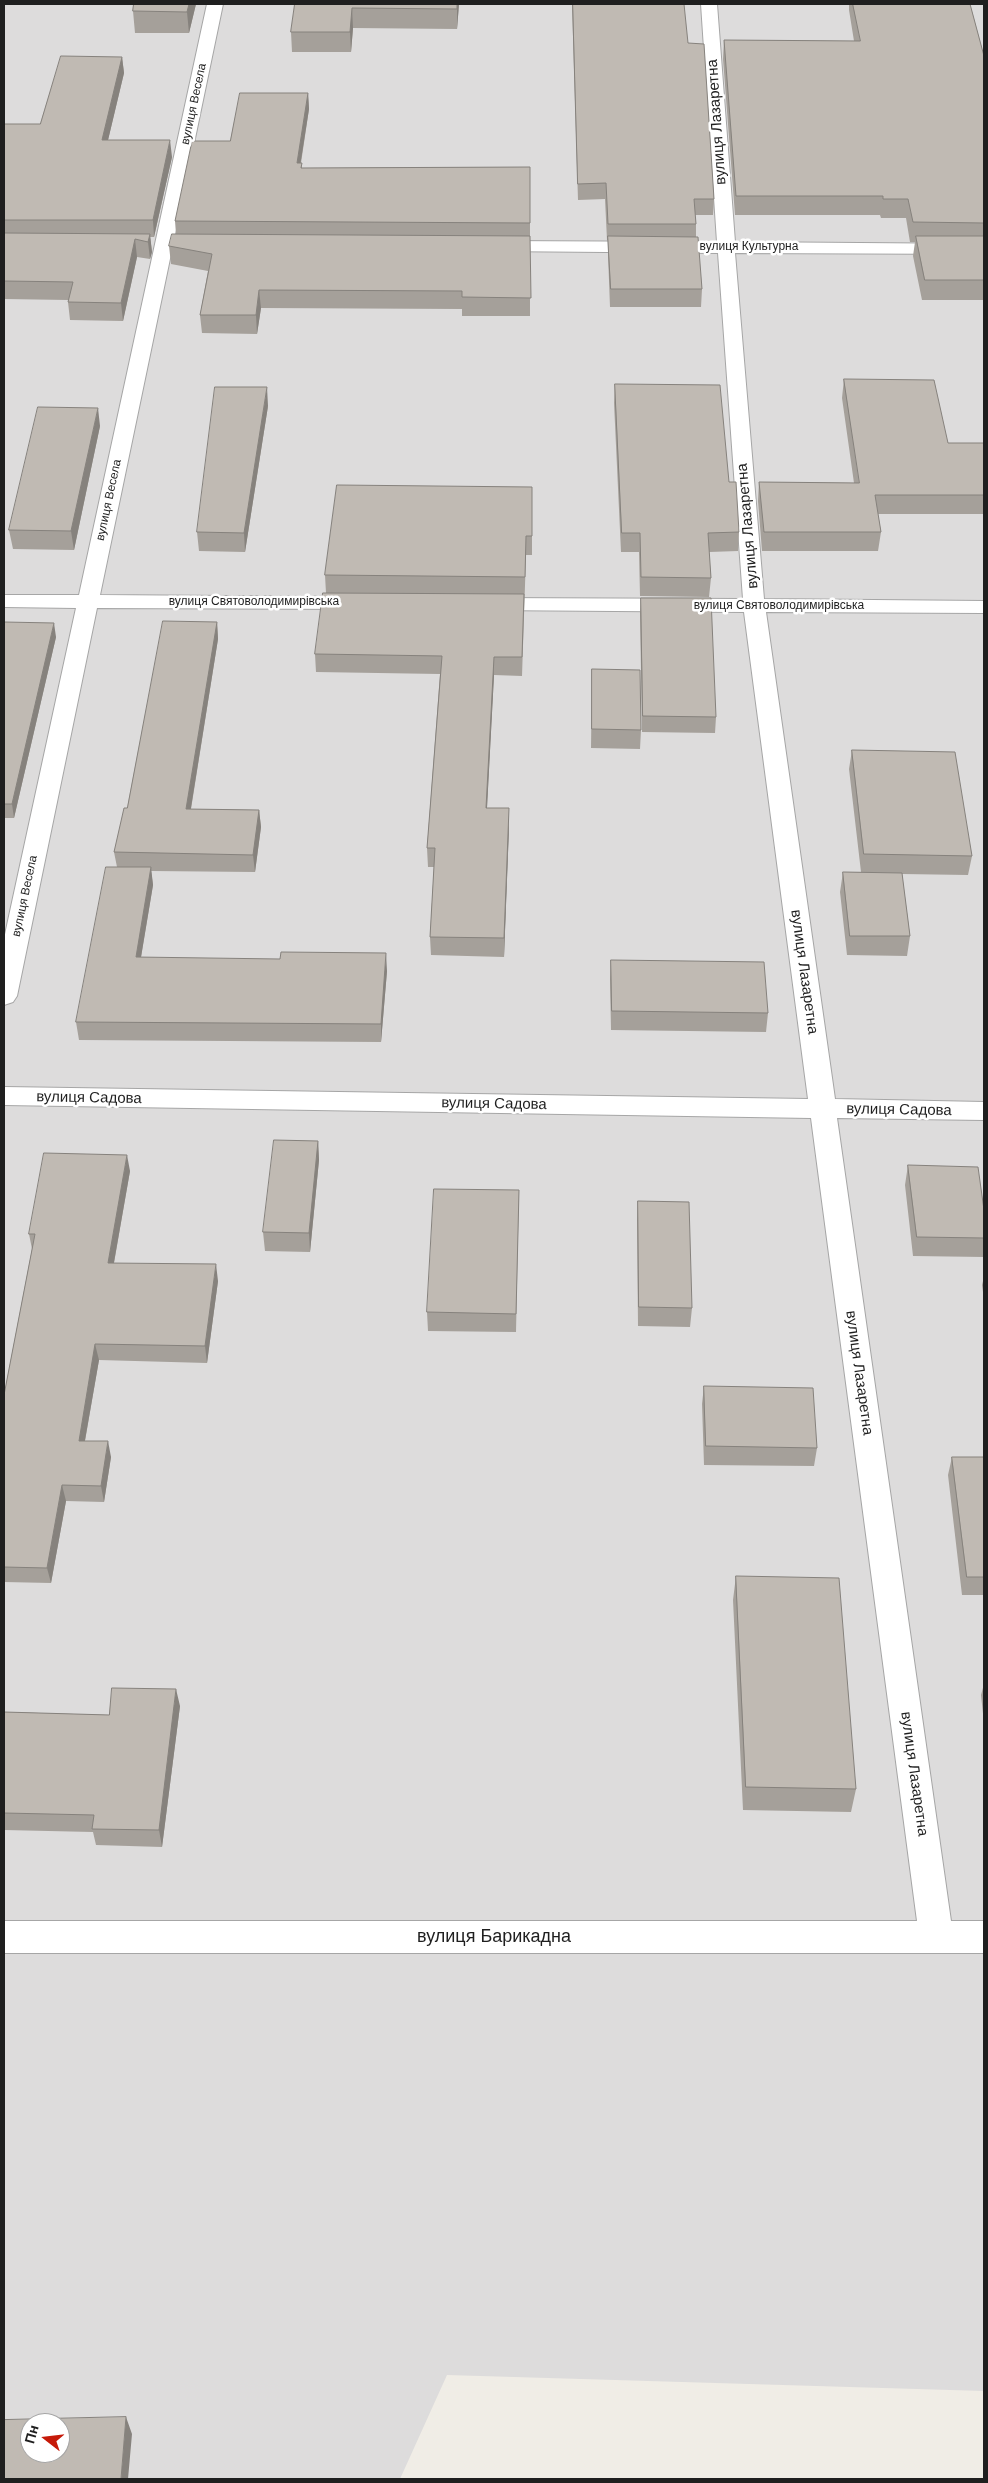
<!DOCTYPE html>
<html>
<head>
<meta charset="utf-8">
<style>
  body { margin:0 }
  #map { position:relative; width:988px; height:2483px; overflow:hidden; background:#f0ede6; font-family:Helvetica,sans-serif }
  canvas { display:block }
  .frame { position:absolute; inset:0; border:5px solid #1f1f1f; pointer-events:none }
  .north { position:absolute; left:20px; top:2413px; width:50px; height:50px; box-sizing:border-box; background:#fff; border:1px solid #a5a5a5; border-radius:50%; rotate:286deg; font-size:14px; font-weight:700; line-height:20px; text-align:center; color:#1f1f1f }
  .north::after { content:''; display:block; margin:auto; width:18px; height:22px; background:#c61a09; clip-path:polygon(50% 0,100% 100%,50% 72%,0 100%) }
</style>
</head>
<body>
<div id="map">
<canvas width="988" height="2483"></canvas>
<div class="frame"></div>
<div class="north">Пн</div>
</div>
<script>
const context = document.querySelector('canvas').getContext('2d');
context.lineJoin = 'round';
function paint(path, color) { context.fillStyle = color; context.fill(path, 'evenodd'); }
function trace(path, color, width, dash) { context.strokeStyle = color; context.lineWidth = width; context.lineCap = dash ? 'butt' : 'round'; context.setLineDash(dash || []); context.stroke(path); }
function drawText(font, color, halo, rows, align = 'center') {
  context.font = font + ' Helvetica,sans-serif'; context.lineWidth = 5; context.setLineDash([]); context.textBaseline = 'middle'; context.strokeStyle = halo; context.fillStyle = color; for (const [text, x, y, turn = 0] of rows) {
    context.save(); context.translate(x, y); context.rotate((+turn || 0) * Math.PI / 180); context.textAlign = isNaN(turn) ? turn : align; if (halo) context.strokeText(text, 0, 0); context.fillText(text, 0, 0); context.restore();
  }
}
const residential = new Path2D(`
  M4,4H984V2391L447,2375L400,2479H4ZM30,2423H60V2453H30Z`);
const minor = new Path2D(`
  M207,4H223L100,595L358,597L366,598L369,603L366,608L358,609L97,608L17,996L13,1002L4,1005V939L76,608L4,607V595H79Z
  M701,4H717L735,242L984,244V254L735,253L764,599L984,601V613L766,612L835,1099L984,1102V1120L837,1118L951,1921H984V1953H4V1921H917L811,1118L4,1105V1087L808,1099L744,612L486,610L478,609L475,604L478,599L486,598L743,599L718,253L493,251L487,250L484,246L487,242L493,241L717,242Z`);
const wall = new Path2D(`
  M134,4H196L189,33H135L133,11Z
  M295,4H459L457,29L353,28L351,52H292L291,32Z
  M572,4L688,43L714,199L713,215H695L696,224V237L702,289L701,307H610L608,254V240H607L605,199L578,200Z
  M849,4H970L984,56V300H922L913,256L915,242H910L906,218H881L880,215H735L723,59L724,40L854,41L849,10Z
  M122,57L124,73L108,140L172,157L154,237H150L152,252L150,259L137,257L123,321L70,320L68,302V300L4,299V124H40Z
  M308,93L309,109L301,163L302,168L530,167V316H462V309L261,308L257,334L202,333L200,315L208,271L171,264L169,246L176,234L175,221L230,141Z
  M844,379L948,443H984V514H878L881,532L878,551H762L758,501L759,482L854,483L842,398Z
  M615,384L729,482L739,532L738,551L709,552L711,578L709,597L640,596L639,552H621L614,403Z
  M268,406L245,552L199,551L197,532Z
  M100,426L74,550L13,549L9,530Z
  M337,485L532,536V555H526L522,676L494,675L487,808L509,827L504,957L431,955L430,937L434,867H428L427,848L440,674L316,672L315,654L326,593L325,575Z
  M641,598L716,717L715,733L642,732L640,613Z
  M4,622L56,637L14,818H4Z
  M217,622L218,639L191,809L259,810L261,827L255,872L151,871L153,885L141,957L387,971L381,1042L79,1040L76,1022L117,867L114,852L127,808Z
  M592,669L641,730L640,749L591,748Z
  M852,750L972,856L968,875L902,874L910,936L907,956L847,955L840,892L843,872H861L849,769Z
  M611,960L768,1013L766,1032L611,1030L610,979Z
  M318,1141L319,1160L310,1252L265,1251L263,1232Z
  M908,1165L984,1210V1257L913,1256L905,1185Z
  M130,1171L114,1263L218,1281L207,1363L99,1360L85,1441L111,1457L104,1502L66,1501L51,1583L4,1582V1395L32,1249L29,1234Z
  M519,1190L516,1332L428,1331L427,1312Z
  M638,1201L692,1308L690,1327L638,1326L637,1220Z
  M984,1277V1299L982,1285Z
  M704,1386L817,1448L814,1466L704,1465L702,1404Z
  M952,1457H984V1595H962L948,1475Z
  M736,1576L856,1789L851,1812L743,1810L733,1600Z
  M984,1684V1723L981,1695Z
  M180,1706L162,1847L96,1845L93,1832L4,1830V1712L109,1715Z`);
const shadedWall = new Path2D(`
  M189,4H196L189,33L187,12Z
  M457,4H459L457,29Z
  M352,8L353,28L351,52L350,32Z
  M122,57L124,73L104,157L102,140Z
  M308,93L309,109L298,179L297,163Z
  M170,140L172,157L154,237L153,220Z
  M150,234L152,252L150,259L148,242Z
  M135,239L137,257L123,321L121,303Z
  M259,290L261,308L257,334L256,315Z
  M267,387L268,406L245,552L244,533Z
  M98,408L100,426L74,550L71,531Z
  M217,622L218,639L188,826L186,809Z
  M54,623L56,637L14,818L12,804Z
  M494,657V675L486,826V808Z
  M509,808V827L504,957V938Z
  M259,810L261,827L255,872L253,855Z
  M151,867L153,885L138,975L136,957Z
  M386,953L387,971L381,1042V1024Z
  M318,1141L319,1160L310,1252L309,1233Z
  M127,1155L130,1171L111,1279L108,1263Z
  M216,1264L218,1281L207,1363L205,1346Z
  M95,1344L99,1360L82,1457L79,1441Z
  M108,1441L111,1457L104,1502L101,1486Z
  M62,1485L66,1501L51,1583L47,1568Z
  M176,1689L180,1706L162,1847L159,1830Z
  M126,2417L132,2434L128,2479H121Z`);
const building = new Path2D(`
  M134,4H189L187,12L133,11Z
  M295,4H457V9L352,8L350,32H291Z
  M573,4H684L688,43L704,44L714,199H694L696,224H608L606,183L578,184Z
  M853,4H970L984,56V223L913,222L908,199H883V196H736L724,40L860,41Z
  M61,56L122,57L102,140H170L153,220H4V124H40Z
  M240,93H308L297,163H302L301,168L530,167V223L175,221L192,141H230Z
  M4,233L150,234L148,242L135,239L121,303L68,302L73,282L4,281Z
  M172,234L530,236L531,298L462,297V291L259,290L256,315H200L212,254L169,246Z
  M608,236L698,237L702,289H611Z
  M916,236H984V280H925Z
  M844,379L934,380L948,443H984V495H875L881,532H764L759,482L859,483Z
  M615,384L720,385L729,482H736L739,532L708,533L711,578L641,577L640,533H622Z
  M215,387H267L244,533L197,532Z
  M38,407L98,408L71,531L9,530Z
  M337,485L532,487V536H526L525,577L325,575Z
  M323,593L524,594L522,657H494L486,808H509L504,938L430,937L435,848H427L442,656L315,654Z
  M641,598H711L716,717L643,716Z
  M163,621L217,622L186,809L259,810L253,855L114,852L124,808H127Z
  M4,622L54,623L12,804H4Z
  M592,669L640,670L641,730L592,729Z
  M852,750L955,752L972,856L864,854Z
  M106,867H151L136,957L280,959L281,952L386,953L381,1024L76,1022Z
  M843,872L902,873L910,936H850Z
  M611,960L764,962L768,1013L612,1011Z
  M274,1140L318,1141L309,1233L263,1232Z
  M44,1153L127,1155L108,1263L216,1264L205,1346L95,1344L79,1441H108L101,1486L62,1485L47,1568L4,1567V1395L35,1234H29Z
  M908,1165L978,1167L984,1210V1238L917,1237Z
  M434,1189L519,1190L516,1314L427,1312Z
  M638,1201L689,1202L692,1308L639,1307Z
  M704,1386L813,1388L817,1448L706,1446Z
  M952,1457H984V1577H967Z
  M736,1576L839,1578L856,1789L746,1787Z
  M112,1688L176,1689L159,1830L92,1829L94,1815L4,1813V1712L109,1715Z
  M126,2417L121,2479H4V2420ZM30,2423H60V2453H30Z`);
const farStreetnames = [
  ["вулиця Весела",194,104,-78],
  ["вулиця Культурна",749,247],
  ["вулиця Весела",109,500,-78],
  ["вулиця Святоволодимирівська",254,602],
  ["вулиця Святоволодимирівська",779,606],
  ["вулиця Весела",25,896,-78]
];
const streetNames = [
  ["вулиця Лазаретна",717,122,-94],
  ["вулиця Лазаретна",748,526,-95],
  ["вулиця Лазаретна",804,972,82],
  ["вулиця Садова",89,1098,1],
  ["вулиця Садова",494,1104,1],
  ["вулиця Садова",899,1110,1],
  ["вулиця Лазаретна",859,1373,82],
  ["вулиця Лазаретна",914,1774,82]
];
const nearStreetnames = [
  ["вулиця Барикадна",494,1937]
];
paint(residential, '#dddcdc');
trace(minor, '#a6a6a6', 2);
paint(minor, '#fff');
paint(wall, '#a5a09a');
paint(shadedWall, '#86827d');
paint(building, '#c0bab3');
trace(building, '#86827d', 1);
drawText('12px', '#1f1f1f', '#fff', farStreetnames);
drawText('15px', '#1f1f1f', '#fff', streetNames);
drawText('18px', '#1f1f1f', '#fff', nearStreetnames);
</script>
</body>
</html>
